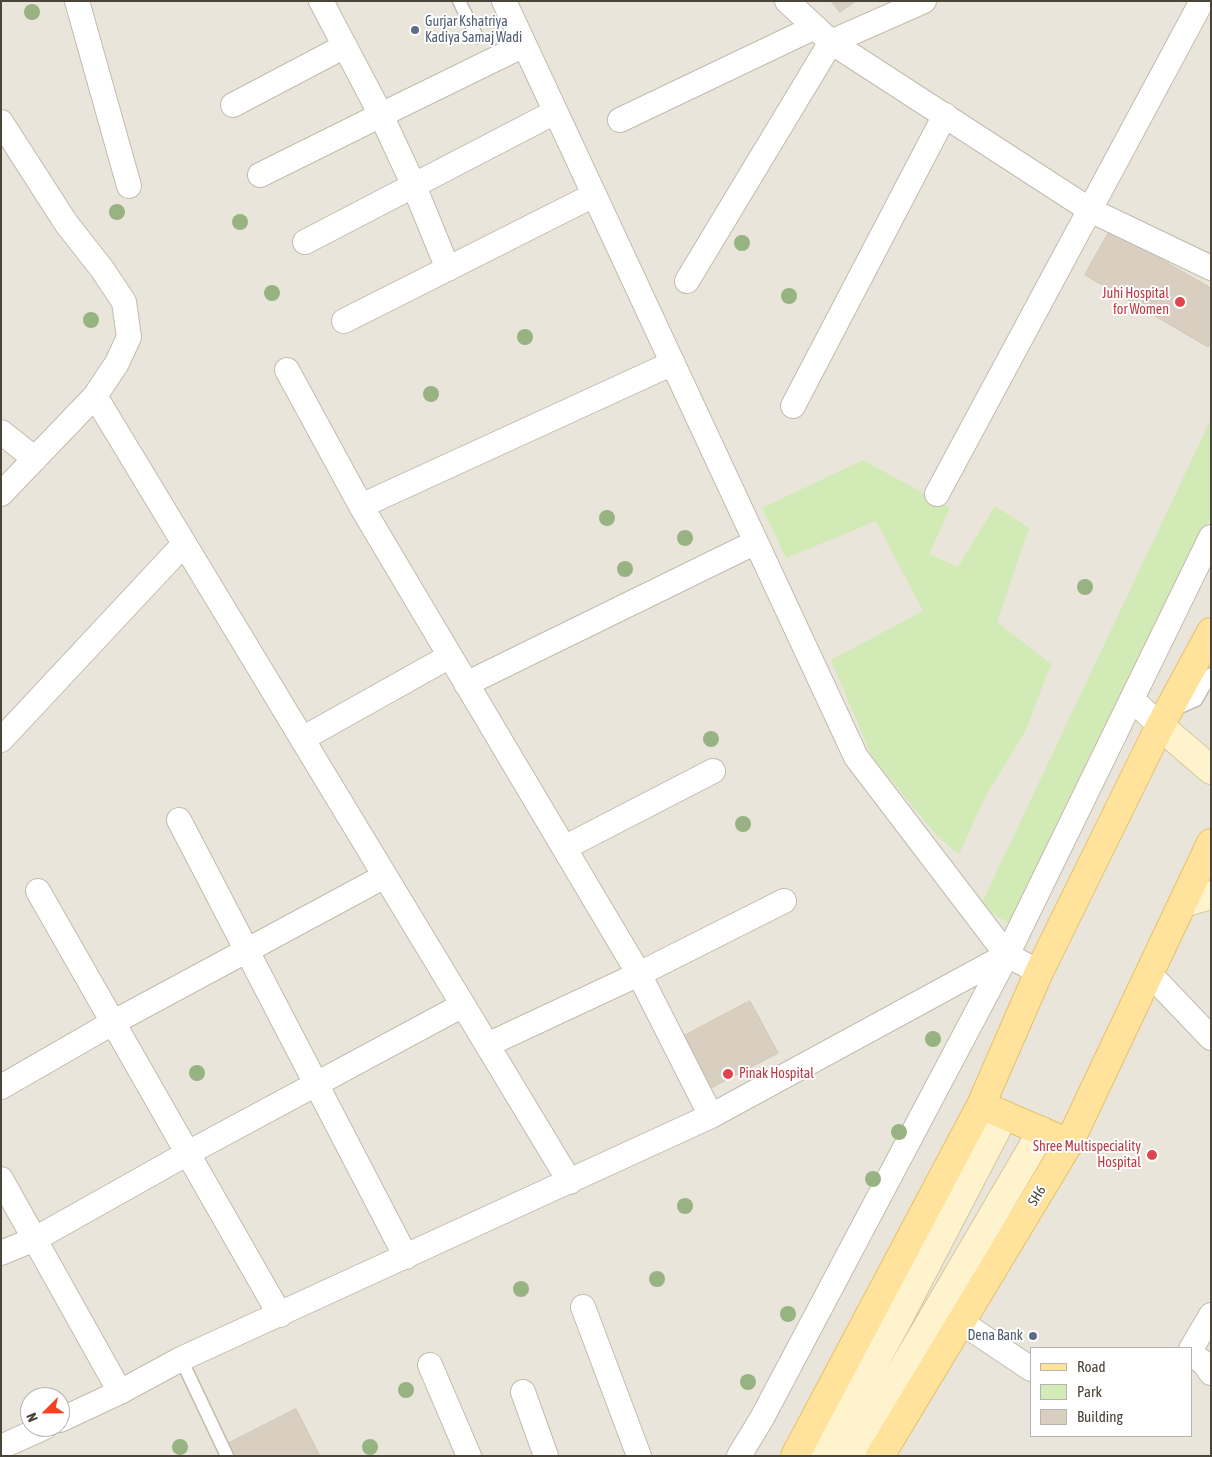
<!DOCTYPE html>
<html>
<head>
<meta charset="utf-8">
<style>
  body { margin:0 }
  #map { position:relative; width:1212px; height:1457px; overflow:hidden; background:#f6f3ec; font-family:"Asap Condensed",sans-serif }
  canvas { display:block }
  .frame { position:absolute; inset:0; border:2px solid #4b4439; pointer-events:none }
  .legend { position:absolute; left:1030px; top:1347px; width:162px; height:90px; box-sizing:border-box; background:#fff; border:1px solid #b7b4b0; margin:0; padding:6px 9px; list-style:none; font-size:15px; color:#4b4439 }
  .legend li { display:flex; align-items:center; gap:10px; height:25px }
  .legend b { width:25px; border:1px solid #b7b4b0 }
  .north { position:absolute; left:20px; top:1387px; width:50px; height:50px; box-sizing:border-box; background:#fff; border:1px solid #b7b4b0; border-radius:50%; rotate:247deg; font-size:14px; font-weight:700; line-height:20px; text-align:center; color:#4b4439 }
  .north::after { content:''; display:block; margin:auto; width:18px; height:22px; background:#fc3f1d; clip-path:polygon(50% 0,100% 100%,50% 72%,0 100%) }
</style>
</head>
<body>
<div id="map">
<canvas width="1212" height="1457"></canvas>
<div class="frame"></div>
<ul class="legend">
<li><b style="height:6px;background:#ffe39c"></b>Road</li>
<li><b style="height:14px;background:#d2eab5"></b>Park</li>
<li><b style="height:14px;background:#d8cfc1"></b>Building</li>
</ul>
<div class="north">N</div>
</div>
<script>
const context = document.querySelector('canvas').getContext('2d');
context.lineJoin = 'round';
function paint(path, color) { context.fillStyle = color; context.fill(path, 'evenodd'); }
function trace(path, color, width, dash) { context.strokeStyle = color; context.lineWidth = width; context.lineCap = dash ? 'butt' : 'round'; context.setLineDash(dash || []); context.stroke(path); }
function drawText(font, color, halo, rows, align = 'center') {
  context.font = font + ' "Asap Condensed",sans-serif'; context.lineWidth = 4; context.setLineDash([]); context.textBaseline = 'middle'; context.strokeStyle = halo; context.fillStyle = color; for (const [text, x, y, turn = 0] of rows) {
    context.save(); context.translate(x, y); context.rotate((+turn || 0) * Math.PI / 180); context.textAlign = isNaN(turn) ? turn : align; if (halo) context.strokeText(text, 0, 0); context.fillText(text, 0, 0); context.restore();
  }
}
const residential = new Path2D(`
  M1,1H1211V1456H1ZM1031,1348H1191V1436H1031ZM30,1397H60V1427H30Z`);
const green = new Path2D(`
  M1211,419V516L1137,671L1011,924L980,907Z
  M863,460L950,508L929,554L958,567L995,506L1029,528L997,622L1051,664L1026,730L985,797L959,854L938,837L872,757L831,660L923,611L876,521L786,558L762,508Z`);
const building = new Path2D(`
  M831,1H856L840,12Z
  M1110,230L1211,288V342L1208,347L1085,275Z
  M750,1001L778,1053L707,1090L680,1038Z
  M296,1409L320,1456H228L223,1446Z`);
const service = new Path2D(`
  M459,1L477,37
  M1173,710L1196,700L1211,674
  M181,1359L227,1456`);
const minor = new Path2D(`
  M77,1L129,186
  M321,1L381,115L524,45
  M504,1L856,757L1007,955
  M787,1L831,42L1090,210L1211,268
  M233,105L345,46
  M620,120L815,27
  M1,122L66,223L102,269L124,302L129,337L117,363L95,396L1,494
  M260,175L381,115L414,186L448,269
  M305,242L555,112
  M687,281L831,42L924,1
  M344,321L594,195
  M287,370L361,506L639,974L711,1116
  M95,396L570,1182
  M793,406L945,115
  M1,432L35,459
  M937,494L1202,1
  M361,506L673,363
  M466,684L756,542
  M1132,699L1160,726
  M302,739L450,656
  M1,740L184,544
  M179,820L406,1257
  M564,848L713,771
  M38,891L280,1315
  M1149,973L1211,1038
  M487,1045L639,974L784,901
  M1,1087L114,1022L385,876
  M1,1179L120,1392
  M1,1253L35,1239L188,1153L463,1005
  M583,1307L639,1456
  M961,1322L1031,1369
  M1191,1349L1211,1315
  M1191,1354L1204,1363L1211,1373
  M430,1365L469,1456
  M523,1392L546,1456
  M60,1420L120,1392L181,1359L711,1116L1007,955L1039,972
  M1,1447L45,1427
  M739,1456L762,1418L1007,955L1211,537`);
const secondary = new Path2D(`
  M1160,726L1211,770
  M1183,903L1211,895
  M823,1456L897,1321L1004,1115
  M852,1456L1042,1131`);
const primary = new Path2D(`
  M981,1105L1069,1143
  M795,1456L981,1105L1039,972L1160,726L1211,632
  M880,1456L1069,1143L1211,843`);
const trees = [
  [32,12],
  [117,212],
  [240,222],
  [742,243],
  [272,293],
  [789,296],
  [91,320],
  [525,337],
  [431,394],
  [607,518],
  [685,538],
  [625,569],
  [1085,587],
  [711,739],
  [743,824],
  [933,1039],
  [197,1073],
  [899,1132],
  [873,1179],
  [685,1206],
  [657,1279],
  [521,1289],
  [788,1314],
  [748,1382],
  [406,1390],
  [180,1447],
  [370,1447]
];
const markers = [
  [415,30,5,"#5c6f8a"],
  [1180,302,6,"#e0444e"],
  [728,1074,6,"#e0444e"],
  [1152,1155,6,"#e0444e"],
  [1033,1336,5,"#5c6f8a"]
];
const serviceNames = [
  ["Gurjar Kshatriya",425,22],
  ["Kadiya Samaj Wadi",425,38],
  ["Dena Bank",1023,1336,"right"]
];
const healthNames = [
  ["Juhi Hospital",1169,294],
  ["for Women",1169,310],
  ["Pinak Hospital",739,1074,"left"],
  ["Shree Multispeciality",1141,1147],
  ["Hospital",1141,1163]
];
const streetNames = [
  ["SH6",1037,1196,-59]
];
paint(residential, '#eae5da');
paint(green, '#d2eab5');
paint(building, '#d8cfc1');
trace(building, '#d3c7b4', 1);
trace(service, '#c2bbae', 15);
trace(minor, '#c2bbae', 26);
trace(secondary, '#d6c79b', 30);
trace(primary, '#e6c16a', 30);
trace(service, '#fff', 12);
trace(minor, '#fff', 24);
trace(secondary, '#fff3cd', 28);
trace(primary, '#ffe39c', 28);
context.fillStyle = '#97b381';
for (const [x, y] of trees) { context.beginPath(); context.arc(x, y, 8, 0, 2 * Math.PI); context.fill(); }
for (const [x, y, r, color] of markers) { const dot = new Path2D(); dot.arc(x, y, r, 0, 2 * Math.PI); context.fillStyle = color; context.fill(dot); trace(dot, '#fff', 2); }
drawText('14px', '#4e5e75', '#fff', serviceNames, 'left');
drawText('14px', '#be3a42', '#fff', healthNames, 'right');
drawText('14px', '#4b4439', '#fff', streetNames);
</script>
</body>
</html>
